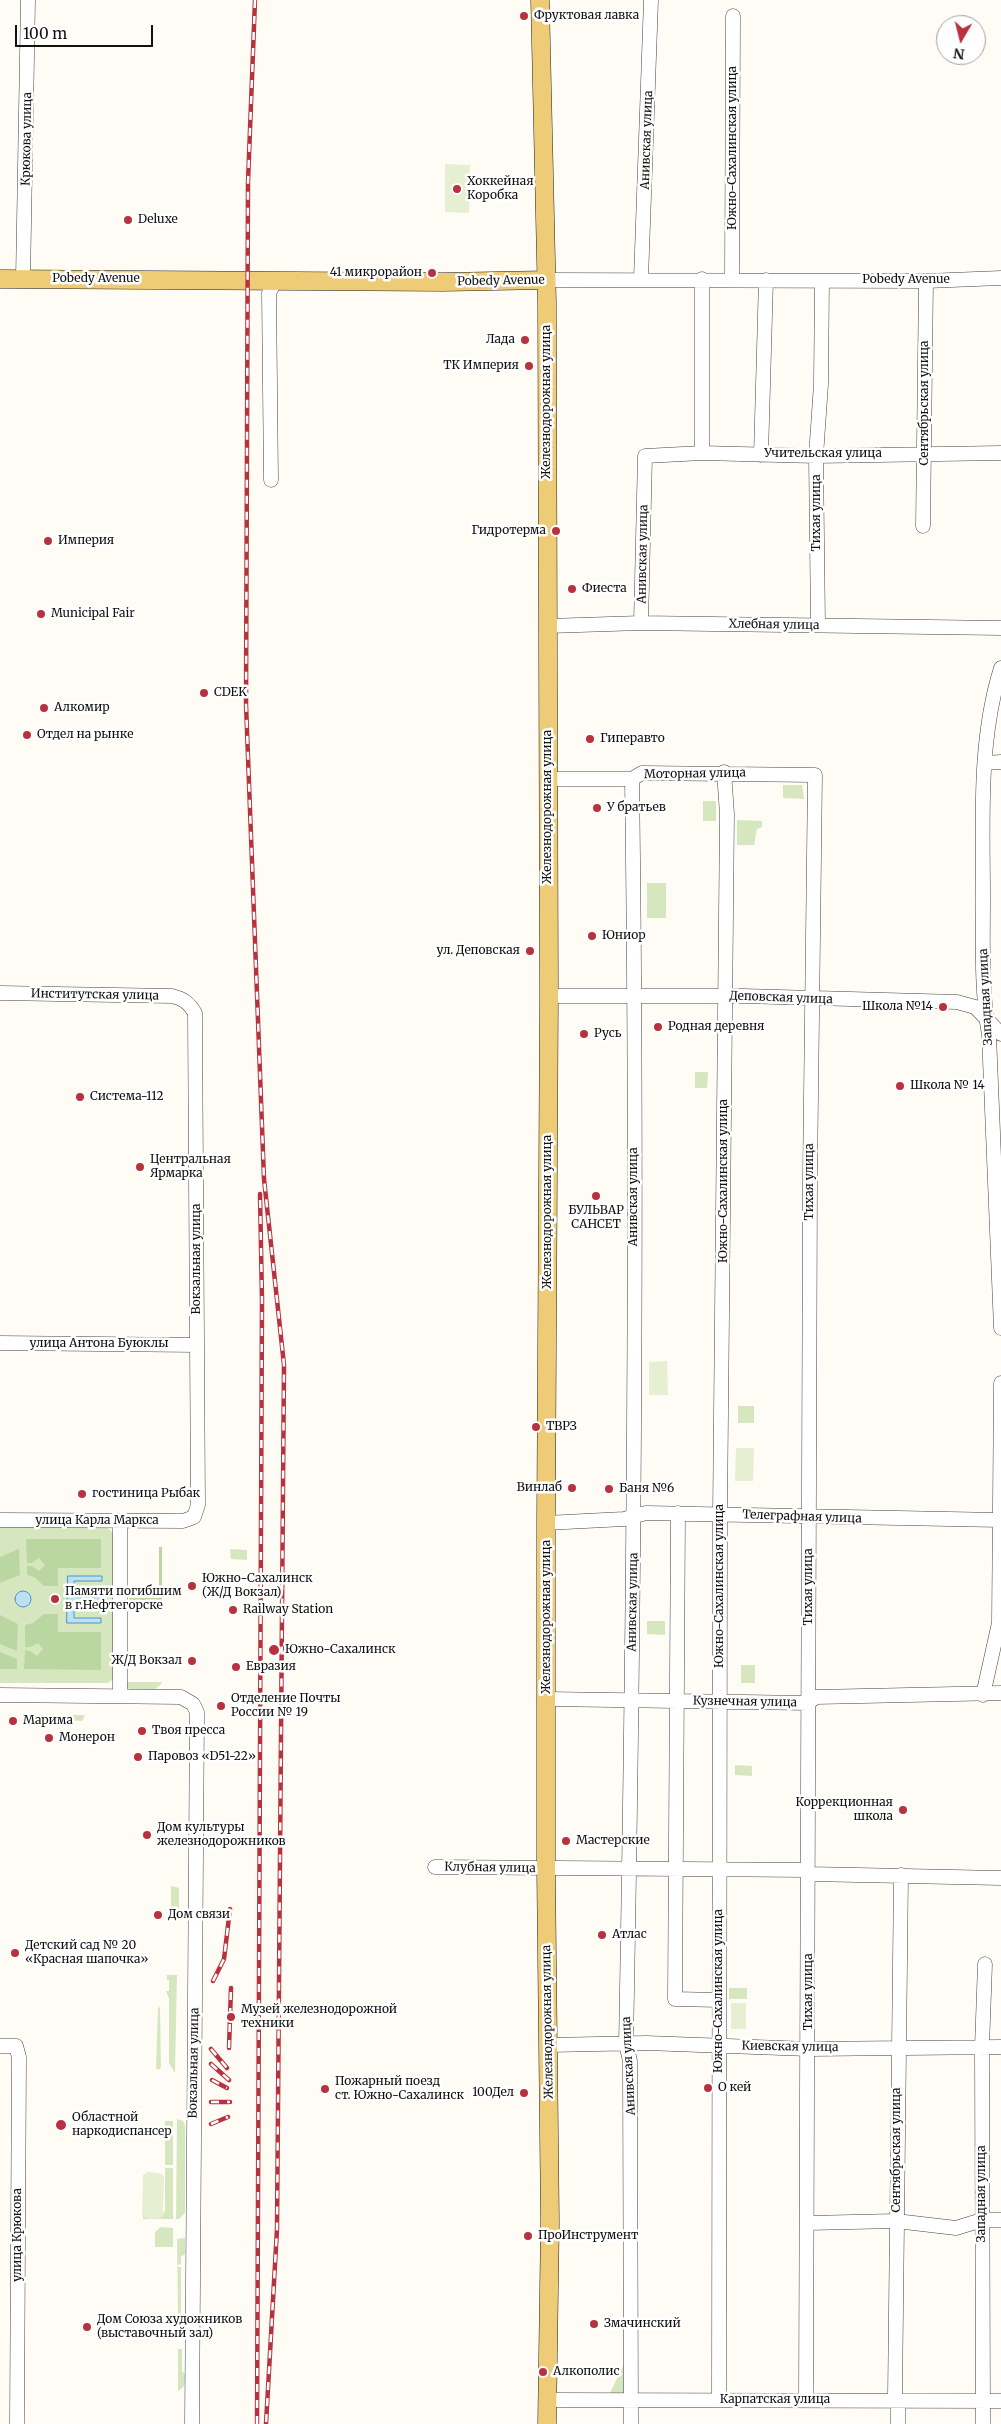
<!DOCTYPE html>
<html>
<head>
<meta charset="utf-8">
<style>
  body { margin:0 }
  #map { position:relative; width:1001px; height:2424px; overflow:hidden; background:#fefcf5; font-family:Merriweather,serif }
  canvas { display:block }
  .north { position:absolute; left:936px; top:15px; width:50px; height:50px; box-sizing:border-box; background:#fff; border:1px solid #a0a0a0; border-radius:50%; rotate:188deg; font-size:14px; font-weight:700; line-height:20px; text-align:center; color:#111 }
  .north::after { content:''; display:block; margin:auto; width:18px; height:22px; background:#b7323e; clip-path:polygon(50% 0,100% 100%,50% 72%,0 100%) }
  .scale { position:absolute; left:15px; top:25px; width:138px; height:22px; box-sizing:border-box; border:2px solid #111; border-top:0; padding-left:6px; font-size:15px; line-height:18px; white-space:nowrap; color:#111; -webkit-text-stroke:4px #fff; paint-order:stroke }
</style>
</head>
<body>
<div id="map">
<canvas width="1001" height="2424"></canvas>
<div class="north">N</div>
<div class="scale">100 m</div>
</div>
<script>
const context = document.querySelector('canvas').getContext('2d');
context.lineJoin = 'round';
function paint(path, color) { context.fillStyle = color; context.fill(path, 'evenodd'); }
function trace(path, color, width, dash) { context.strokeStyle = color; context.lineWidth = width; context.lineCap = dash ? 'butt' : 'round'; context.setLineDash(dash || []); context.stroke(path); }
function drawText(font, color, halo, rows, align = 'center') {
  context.font = font + ' Merriweather,serif'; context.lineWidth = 5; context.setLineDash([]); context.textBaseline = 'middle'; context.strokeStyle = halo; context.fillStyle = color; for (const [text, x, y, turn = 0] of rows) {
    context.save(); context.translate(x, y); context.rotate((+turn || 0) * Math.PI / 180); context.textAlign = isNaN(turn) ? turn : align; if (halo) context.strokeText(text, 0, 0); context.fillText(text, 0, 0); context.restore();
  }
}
const green = new Path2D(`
  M783,785H802L804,799L783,798Z
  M703,801H716V821H703Z
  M737,820L762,821V827L757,829L754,845H737Z
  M647,883H666V918H647Z
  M695,1072H708L707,1088H695Z
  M738,1406H754V1423H738Z
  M0,1526H102L109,1529L115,1535V1678L108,1683H0Z
  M230,1549L247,1550V1560L231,1559Z
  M647,1621H665V1635L647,1634Z
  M741,1665H755V1683H741Z
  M124,1682H162C158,1693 135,1693 126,1687Z
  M54,1715H85L82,1721L55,1719Z
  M735,1765L752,1766V1776L735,1775Z
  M171,1886L179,1888V1910L171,1913Z
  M167,1975H177L175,2073L169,2063V1999L166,1991H169V1980H167Z
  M729,1988H747V1999H729Z
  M158,2006L160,2008L161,2067L159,2070L156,2068Z
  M177,2119L183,2121L185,2126V2213L179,2219H176Z
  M165,2121H173V2165H165Z
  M165,2168H173V2219H143V2212L163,2214L165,2211Z
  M161,2227L173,2228V2247H155V2232Z
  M185,2238V2254L181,2257V2264L177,2265L178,2267H181V2319H178L177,2239Z
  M178,2349H182V2371L185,2375C185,2383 185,2388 178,2391Z
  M625,2364V2393L609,2395L623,2366Z`);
const forest = new Path2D(`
  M26,1539H101V1568H58V1586H44L34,1577L27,1575V1566H32L39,1571L45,1565L39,1558L32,1563H27Z
  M159,1547H162V1600H130L129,1598H159Z
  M19,1549L20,1575L0,1583V1557Z
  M44,1614H58V1632H101V1670L24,1669L25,1650L30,1651L37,1656L43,1649L38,1643L30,1647H25V1625L33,1623Z
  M0,1615L18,1624L17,1651L0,1644Z
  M0,1652L17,1659V1669H0Z`);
const pitch = new Path2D(`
  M445,164L470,165L469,213L445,212Z
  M667,1361L668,1395H649V1362Z
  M736,1448H754L753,1481H735Z
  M731,2003H746V2029H731Z
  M148,2172L159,2173L164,2176L163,2216C158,2220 147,2220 142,2215L143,2175Z`);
const water = new Path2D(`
  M68,1576H102V1581H74V1597H102L101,1603H74V1618H101V1623H67Z
  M15 1599a8 8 0 1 1 16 0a8 8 0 1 1-16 0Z`);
const minor = new Path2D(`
  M23,279L28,0
  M641,279L651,0
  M732,279L733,16
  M546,280L926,281L1001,278
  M702,453V279
  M761,455L766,280
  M271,480L269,293L276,280
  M923,526L926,281
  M641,623L645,456L702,453L816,456L1001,453
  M818,625L816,456L821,384L822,281
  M548,626L641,623L1001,628
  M1001,668C978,741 983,822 983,898C983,944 981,990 989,1035L1001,1328
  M985,763L1001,762
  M547,779H632L642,773L815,775L810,1177L806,2399
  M0,993L172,996C184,999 189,1003 195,1013L198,1505L194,1517L183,1521L0,1520
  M549,996H743L957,1002L975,1007L1001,1034
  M0,1343L197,1345
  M678,1513L675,1999L719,2000
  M120,1521V1696
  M546,1523L624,1519L646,1513L999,1520
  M0,1695L181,1697L193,1704L197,1712L192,2424
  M983,1695L999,1623L1001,1383
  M547,1699L808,1703L816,1697L1001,1693
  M435,1867L808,1870
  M809,1874L1001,1878
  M549,2045L646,2043L809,2049L1001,2047
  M0,2046H16L19,2057L17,2424
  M808,2223L896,2221L956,2228L982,2220H1001
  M548,2400L1001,2401
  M719,2400L720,1514L727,814L724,772
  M631,2424L630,2061L626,2044C634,1622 638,1201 632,779
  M898,2424V2401L895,2396L901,1875
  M983,2424L982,2047L985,1964`);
const major = new Path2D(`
  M540,0L547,303L549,996L546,1523V1869L550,2222L547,2424
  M0,279L443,282L546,280`);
const rail = new Path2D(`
  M255,0L248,182L246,704L264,1179L284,1365L277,2229L266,2424
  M213,1981L224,1959L230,1909
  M229,2048L231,1988
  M211,2049L227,2068
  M211,2064L229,2080
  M212,2080L227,2088
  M211,2102H230
  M211,2124L228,2117
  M257,2424L262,1300L260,1194`);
const markers = [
  [524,16,5,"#b7323e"],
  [457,189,5,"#b7323e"],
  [128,220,5,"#b7323e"],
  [432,273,5,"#b7323e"],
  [525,340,5,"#b7323e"],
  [529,366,5,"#b7323e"],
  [556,531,5,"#b7323e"],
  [48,541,5,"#b7323e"],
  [572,589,5,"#b7323e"],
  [41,614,5,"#b7323e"],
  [204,693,5,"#b7323e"],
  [44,708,5,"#b7323e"],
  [27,735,5,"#b7323e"],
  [590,739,5,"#b7323e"],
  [597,808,5,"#b7323e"],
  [592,936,5,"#b7323e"],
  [530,951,5,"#b7323e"],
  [943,1007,5,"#b7323e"],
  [658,1027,5,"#b7323e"],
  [584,1034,5,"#b7323e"],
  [900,1086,5,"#b7323e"],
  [80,1097,5,"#b7323e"],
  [140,1167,5,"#b7323e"],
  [596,1196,5,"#b7323e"],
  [536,1427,5,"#b7323e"],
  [572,1488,5,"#b7323e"],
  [609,1489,5,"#b7323e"],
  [82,1494,5,"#b7323e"],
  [192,1586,5,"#b7323e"],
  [55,1599,5,"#b7323e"],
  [233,1610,5,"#b7323e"],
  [274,1650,6,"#b7323e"],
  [192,1661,5,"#b7323e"],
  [236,1667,5,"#b7323e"],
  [221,1706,5,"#b7323e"],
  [13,1721,5,"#b7323e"],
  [142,1731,5,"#b7323e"],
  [49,1738,5,"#b7323e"],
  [138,1757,5,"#b7323e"],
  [903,1810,5,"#b7323e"],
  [147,1835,5,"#b7323e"],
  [566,1841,5,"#b7323e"],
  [158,1915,5,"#b7323e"],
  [602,1935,5,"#b7323e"],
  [15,1953,5,"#b7323e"],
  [231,2017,5,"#b7323e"],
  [708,2088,5,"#b7323e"],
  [325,2089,5,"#b7323e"],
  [524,2093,5,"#b7323e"],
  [61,2125,6,"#b7323e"],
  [528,2236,5,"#b7323e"],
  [594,2324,5,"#b7323e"],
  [87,2327,5,"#b7323e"],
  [543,2372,5,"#b7323e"]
];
const poiNames = [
  ["Фруктовая лавка",534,16],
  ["Хоккейная",467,182],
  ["Коробка",467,196],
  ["Deluxe",138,220],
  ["41 микрорайон",422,273,"right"],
  ["Лада",515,340,"right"],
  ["ТК Империя",519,366,"right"],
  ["Гидротерма",546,531,"right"],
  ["Империя",58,541],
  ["Фиеста",582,589],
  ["Municipal Fair",51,614],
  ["CDEK",214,693],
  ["Алкомир",54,708],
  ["Отдел на рынке",37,735],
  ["Гиперавто",600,739],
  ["У братьев",607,808],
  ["Юниор",602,936],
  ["ул. Деповская",520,951,"right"],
  ["Школа №14",933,1007,"right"],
  ["Родная деревня",668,1027],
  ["Русь",594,1034],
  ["Школа № 14",910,1086],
  ["Система-112",90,1097],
  ["Центральная",150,1160],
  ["Ярмарка",150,1174],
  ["БУЛЬВАР",596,1211,"center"],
  ["САНСЕТ",596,1225,"center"],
  ["ТВРЗ",546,1427],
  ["Винлаб",562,1488,"right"],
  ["Баня №6",619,1489],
  ["гостиница Рыбак",92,1494],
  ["Южно-Сахалинск",202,1579],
  ["(Ж/Д Вокзал)",202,1593],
  ["Памяти погибшим",65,1592],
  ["в г.Нефтегорске",65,1606],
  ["Railway Station",243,1610],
  ["Южно-Сахалинск",285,1650],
  ["Ж/Д Вокзал",182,1661,"right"],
  ["Евразия",246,1667],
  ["Отделение Почты",231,1699],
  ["России № 19",231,1713],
  ["Марима",23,1721],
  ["Твоя пресса",152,1731],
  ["Монерон",59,1738],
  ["Паровоз «D51-22»",148,1757],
  ["Коррекционная",893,1803,"right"],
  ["школа",893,1817,"right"],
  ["Дом культуры",157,1828],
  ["железнодорожников",157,1842],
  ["Мастерские",576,1841],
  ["Дом связи",168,1915],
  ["Атлас",612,1935],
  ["Детский сад № 20",25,1946],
  ["«Красная шапочка»",25,1960],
  ["Музей железнодорожной",241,2010],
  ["техники",241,2024],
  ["Пожарный поезд",335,2082],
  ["ст. Южно-Сахалинск",335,2096],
  ["О кей",718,2088],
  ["100Дел",514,2093,"right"],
  ["Областной",72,2118],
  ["наркодиспансер",72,2132],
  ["ПроИнструмент",538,2236],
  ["Дом Союза художников",97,2320],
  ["(выставочный зал)",97,2334],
  ["Змачинский",604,2324],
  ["Алкополис",553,2372]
];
const streetNames = [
  ["Крюкова улица",27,139,-89],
  ["Анивская улица",647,140,-88],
  ["Южно-Сахалинская улица",733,148,-90],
  ["Pobedy Avenue",96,279],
  ["Pobedy Avenue",906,280],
  ["Pobedy Avenue",501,281,-1],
  ["Железнодорожная улица",547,402,-90],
  ["Сентябрьская улица",925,403,-90],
  ["Учительская улица",823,454],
  ["Тихая улица",817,513,-90],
  ["Анивская улица",643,554,-89],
  ["Хлебная улица",774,625,1],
  ["Моторная улица",695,774,-1],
  ["Железнодорожная улица",548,807,-90],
  ["Институтская улица",95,995,1],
  ["Западная улица",986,997,-93],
  ["Деповская улица",781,998,2],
  ["Южно-Сахалинская улица",724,1181,-90],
  ["Тихая улица",810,1182,-90],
  ["Анивская улица",634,1197,-90],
  ["Железнодорожная улица",548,1212,-90],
  ["Вокзальная улица",197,1259,-90],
  ["улица Антона Буюклы",99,1344],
  ["Телеграфная улица",802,1517,2],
  ["улица Карла Маркса",97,1521],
  ["Южно-Сахалинская улица",720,1586,-90],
  ["Тихая улица",809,1587,-90],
  ["Анивская улица",633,1602,-89],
  ["Железнодорожная улица",547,1617,-90],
  ["Кузнечная улица",745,1702,1],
  ["Клубная улица",490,1868,1],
  ["Южно-Сахалинская улица",719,1991,-90],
  ["Тихая улица",809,1992,-90],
  ["Железнодорожная улица",548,2022,-91],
  ["Киевская улица",790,2047,1],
  ["Вокзальная улица",194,2063,-89],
  ["Анивская улица",629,2066,-93],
  ["Сентябрьская улица",897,2150,-90],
  ["Западная улица",982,2194,-90],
  ["улица Крюкова",18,2235,-90],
  ["Карпатская улица",775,2400]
];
paint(green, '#d6e7c0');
paint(forest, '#bbd7a1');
paint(pitch, '#e6efd1');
paint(water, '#bde1f2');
trace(water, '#4a98c3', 1);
trace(minor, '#444', 15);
trace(major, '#222', 19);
trace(minor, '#fff', 14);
trace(major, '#eecb76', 18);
trace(rail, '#b7323e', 4.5);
trace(rail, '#fff', 2.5, [8]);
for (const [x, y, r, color] of markers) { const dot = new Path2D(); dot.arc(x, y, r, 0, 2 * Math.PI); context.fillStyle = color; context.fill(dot); trace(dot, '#fff', 2); }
drawText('12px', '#111', '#fff', poiNames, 'left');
drawText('12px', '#111', '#fff', streetNames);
</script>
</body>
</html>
